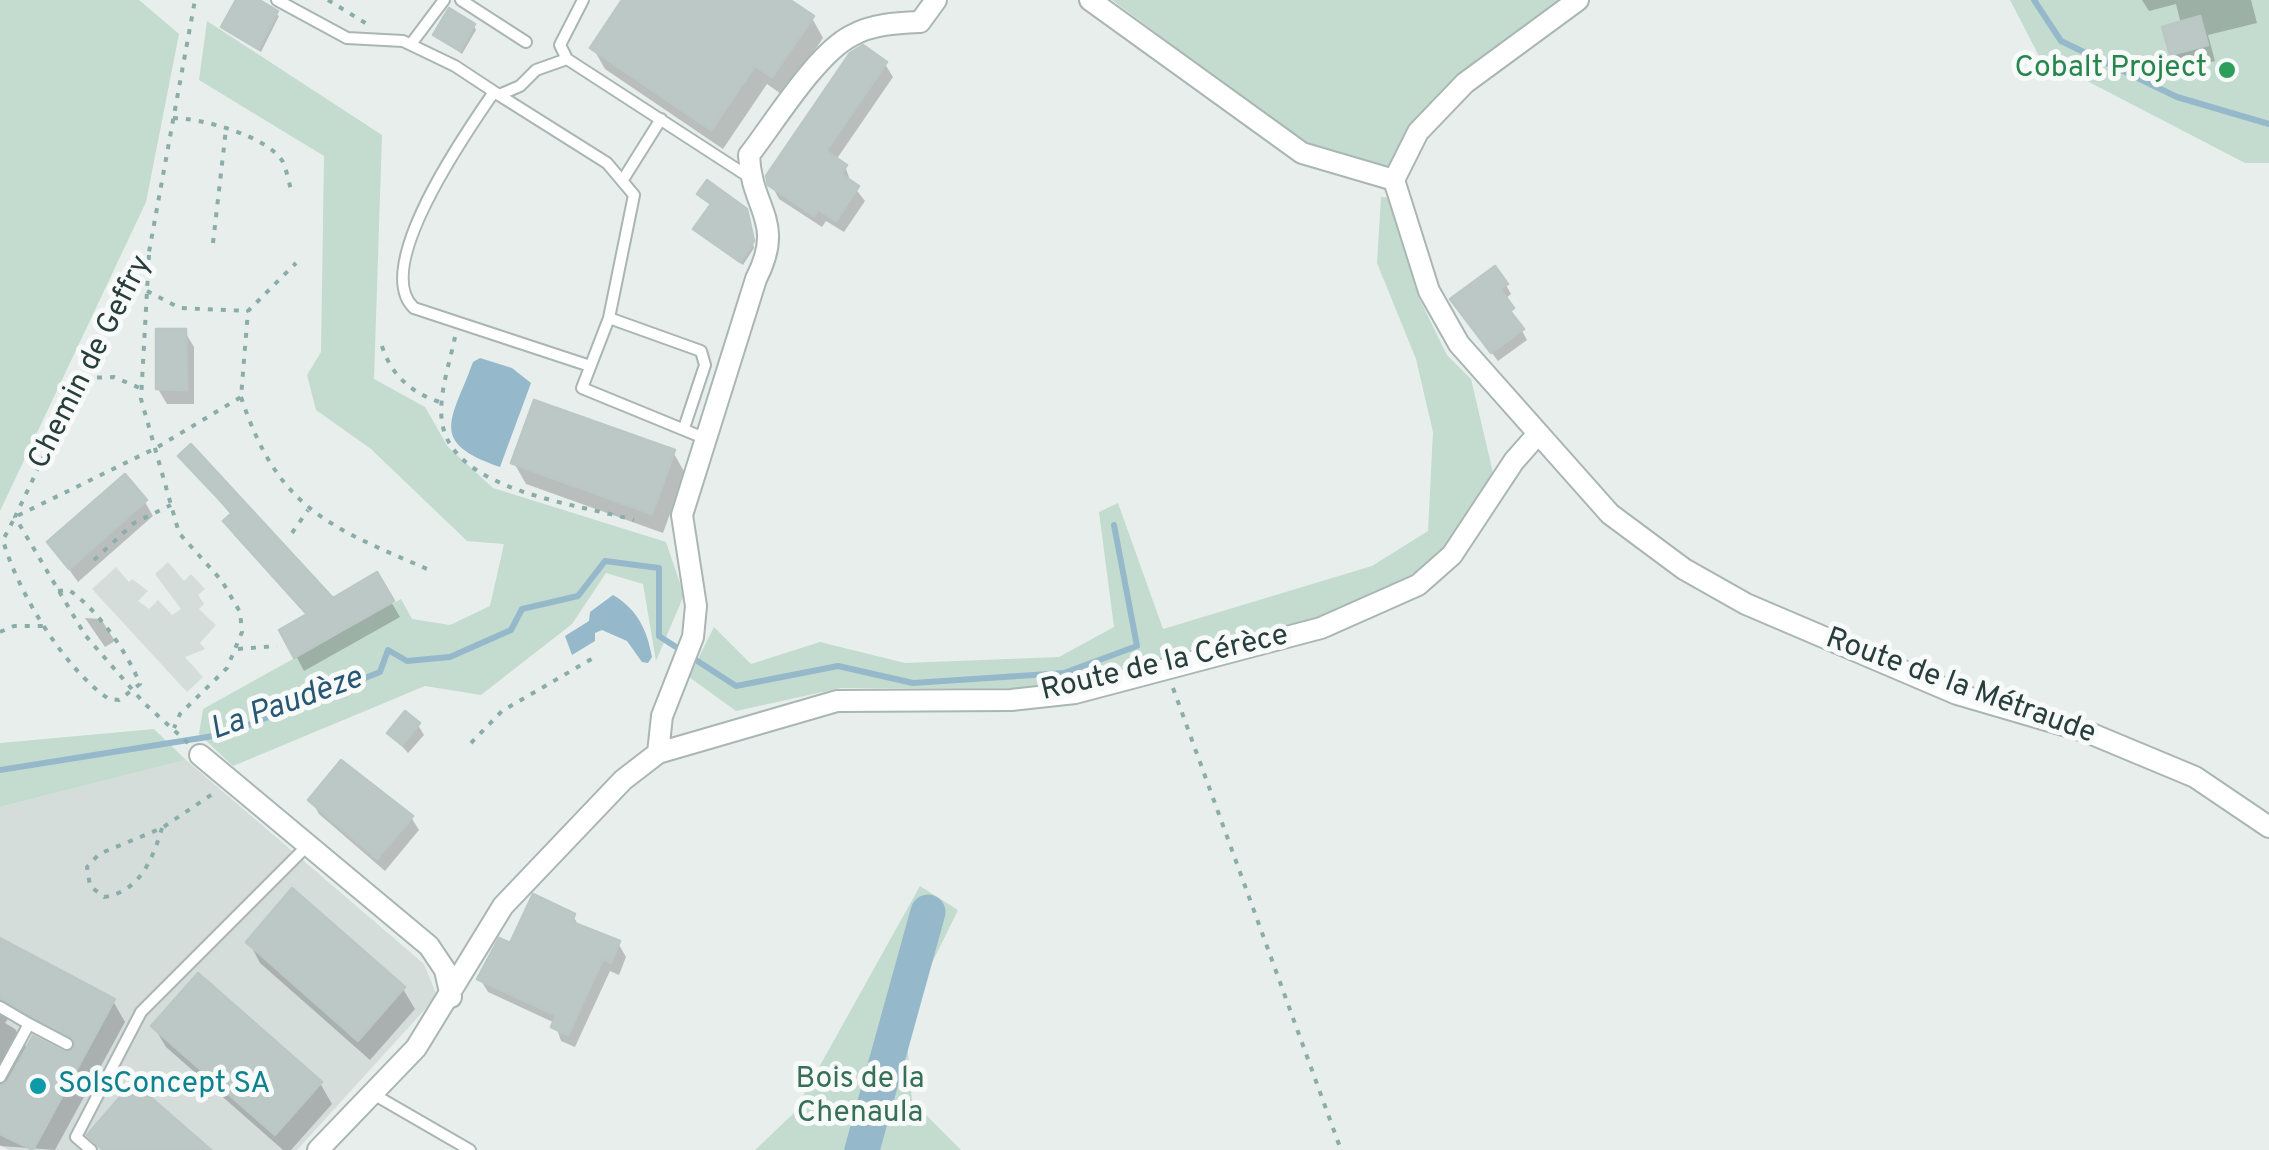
<!DOCTYPE html>
<html>
<head>
<meta charset="utf-8">
<style>
  body { margin:0 }
  canvas { display:block; background:#e7eeec }
</style>
</head>
<body>
<canvas width="2269" height="1150"></canvas>
<script>
const context = document.querySelector('canvas').getContext('2d');
context.lineJoin = 'round';
function paint(path, color) { context.fillStyle = color; context.fill(path, 'evenodd'); }
function trace(path, color, width, dash) { context.strokeStyle = color; context.lineWidth = width; context.lineCap = dash ? 'butt' : 'round'; context.setLineDash(dash || []); context.stroke(path); }
function drawText(font, color, halo, rows, align = 'center') {
  context.font = font + ' Overpass,sans-serif'; context.lineWidth = 10; context.setLineDash([]); context.textBaseline = 'middle'; context.strokeStyle = halo; context.fillStyle = color; for (const [text, x, y, turn = 0] of rows) {
    context.save(); context.translate(x, y); context.rotate((+turn || 0) * Math.PI / 180); context.textAlign = isNaN(turn) ? turn : align; if (halo) context.strokeText(text, 0, 0); context.fillText(text, 0, 0); context.restore();
  }
}
const built = new Path2D(`
  M168,562L184,581L191,574L205,589L198,595L204,604L199,609L216,625L200,643L205,649L185,657L203,677L187,692L92,589L116,567L129,582L132,579L148,591L138,601L149,609L158,600L172,615L181,609L155,574Z
  M186,760L424,964L437,996L297,1150H9L0,1145V807Z`);
const green = new Path2D(`
  M0,0H139L179,34L146,202L0,511Z
  M1112,0H1560C1495,52 1431,96 1387,168L1307,146Z
  M2010,0H2269V163H2245L2039,56Z
  M207,21L382,135L374,379L425,407L448,447L493,488L666,542L684,595L656,661L643,584L606,573L572,624L481,695L425,686L233,766L199,734L203,709L401,599L412,619L450,625L490,606L504,544L467,541L371,449L316,410L307,375L321,352L324,156L199,80Z
  M1381,197L1393,198L1418,296L1447,355L1471,379L1494,477L1447,546L1417,577L1321,617L1150,667L1076,683L1015,688H841L736,711L689,677L714,627L751,664L820,642L905,663L1059,657L1114,627L1099,512L1118,503L1163,629L1372,566L1428,531L1433,432L1416,359L1377,263Z
  M154,729L186,760L0,807V743Z
  M920,886L958,910L905,1018L912,1101L961,1150H755L793,1114Z`);
const water = new Path2D(`
  M480,358L512,368L531,383L500,467C427,442 452,420 473,362Z
  M613,595C638,610 647,630 652,657L648,663L642,662L627,641L602,630L595,633V641L572,655L565,636L589,621L590,612Z`);
const shadow = new Path2D(`
  M239,0H253L279,16L261,52L224,27Z
  M625,0H786L812,18L823,38L784,96L767,84L723,149L605,69L593,48Z
  M2142,0H2251L2257,23L2208,35L2215,61L2181,70L2172,54L2181,24L2176,4L2149,11Z
  M474,26L476,30L462,54L436,35Z
  M885,64L893,77L836,160L845,166L851,183L865,201L844,232L826,221L822,227L779,199L771,184Z
  M700,195L746,210L754,248L743,265L699,233L696,230L713,206Z
  M1506,285L1511,294L1505,299L1527,340L1498,361L1459,309Z
  M185,332L194,347V404H167L158,389Z
  M673,452L685,473L663,533L526,484L514,463Z
  M181,456L332,602L376,576L400,617L304,671L283,631L307,616L234,535L226,521L232,516Z
  M145,502L153,516L78,582L50,543Z
  M85,618L101,619L115,641L105,647Z
  M418,725L424,735L408,753L390,733Z
  M311,800L411,817L419,830L385,871L319,814Z
  M573,916L580,928L618,943L626,957L619,975L610,971L575,1047L561,1041L555,1023L488,992L480,979L512,947Z
  M249,942L403,989L415,1009L370,1060L260,963Z
  M0,953L113,1001L125,1022L55,1150L0,1146ZM8,1019H18L74,1050L64,1055L28,1050L15,1029L5,1023Z
  M154,1027L320,1083L332,1104L291,1150H283L166,1047Z`);
const stream = new Path2D(`
  M2034,0L2061,41L2177,97L2269,124
  M0,770L226,734L380,672L388,650L407,661L450,657L511,630L522,609L578,596L605,561L659,568V636L736,686L838,666L913,683L1064,673L1137,646L1114,525`);
const river = new Path2D(`
  M862,1150L928,912`);
const building = new Path2D(`
  M236,0H259L278,11L258,49L221,27Z
  M622,0H790L814,16L772,77L755,66L711,130L590,48Z
  M449,8L475,24L460,51L433,35Z
  M2200,16L2208,45L2170,55L2162,27Z
  M863,45L887,62L826,151L847,165L841,174L859,186L836,221L818,209L814,216L768,185L766,176L850,53Z
  M707,180L747,209L754,241L740,262L693,229L711,204L697,194Z
  M1495,266L1508,284L1500,289L1514,308L1510,311L1524,329L1491,353L1450,299Z
  M156,329H186L187,390L156,389Z
  M534,400L675,450L652,514L511,463Z
  M191,444L333,598L377,572L394,601L294,658L279,630L307,614L223,521L232,513L178,456Z
  M125,474L147,500L69,569L47,542Z
  M405,711L420,723L402,745L387,733Z
  M341,760L413,816L377,859L308,800Z
  M292,888L405,987L358,1041L246,942Z
  M533,894L575,914L572,922L620,941L611,963L603,959L568,1035L551,1027L556,1015L477,979L499,938L510,943Z
  M0,938L115,999L33,1150L0,1134V1086L8,1081L33,1036L66,1053L76,1043L0,998Z
  M198,973L322,1082L275,1135L151,1026Z
  M133,1082L211,1150H103L87,1135Z`);
const path = new Path2D(`
  M328,0L367,24
  M173,118C201,118 268,136 283,162C287,171 289,184 292,193
  M213,243L226,129
  M149,255L141,399L179,533L222,581L240,612L242,632L227,668L180,714L174,728
  M147,291L180,308L248,311
  M455,337C450,362 438,396 442,422C452,491 578,504 634,520
  M382,346C391,376 414,395 443,403
  M84,378L114,377L142,389
  M241,397C279,512 331,527 434,572
  M292,533L308,510
  M94,560L134,523L171,505
  M58,591L69,590C98,610 127,652 140,684L119,700L109,699C65,670 17,591 3,540L15,517L156,448L241,397L248,311L296,263
  M0,632L14,626H47
  M238,649L277,646
  M1173,688L1341,1150
  M188,743L144,703L85,635L15,517L130,275L149,252L195,0
  M471,743L502,711L595,657
  M162,828C153,858 140,892 104,897L90,886L87,867L99,854L162,828L214,793`);
const service = new Path2D(`
  M277,0L347,38L403,41L455,66L499,95L520,86L536,70L567,59L749,177
  M461,0L526,42
  M411,44L444,0
  M567,59L560,45L583,0
  M494,92C467,131 371,268 414,308L590,366
  M499,95L607,163L634,195L609,318
  M624,178L661,119
  M684,428L705,365L701,351L609,318L582,388L704,438
  M0,1007L29,1024
  M0,1077L29,1024L67,1044
  M373,1094L470,1150
  M91,1150L76,1137L141,1012L308,845`);
const minor = new Path2D(`
  M1090,0L1302,153L1394,180
  M1578,0L1465,83L1418,132L1394,180L1429,291L1459,344L1610,514L1684,569L1746,604L1957,694L2087,732L2195,777L2269,827
  M658,753L662,716L693,637L696,606L682,515L756,279C786,220 751,210 749,155C774,123 816,54 851,36C872,24 897,23 920,22L936,0
  M200,755L429,946L445,970L451,997
  M318,1150L416,1048L503,906L623,780L658,753L837,701L1011,700L1075,693L1321,628L1418,585L1452,555L1514,461L1537,435`);
const markers = [
  [2227,70,10,"#2e9e5b"],
  [38,1086,10,"#0f9aa8"]
];
const leisureNames = [
  ["Cobalt Project",2207,70]
];
const streetNames = [
  ["Chemin de Geffry",92,363,-63],
  ["Route de la Cérèce",1165,665,-13],
  ["Route de la Métraude",1960,688,20]
];
const parkNames = [
  ["Bois de la",860,1081],
  ["Chenaula",860,1115]
];
const cultureNames = [
  ["SolsConcept SA",58,1086]
];
const waterNames = [
  ["La Paudèze",287,706,-20]
];
paint(built, '#d5dddb');
paint(green, '#c3dccf');
paint(water, '#96b8cb');
paint(shadow, '#0003');
trace(stream, '#96b8cb', 6);
trace(river, '#96b8cb', 35);
paint(building, '#bcc8c6');
trace(building, '#bac7c4', 2.5);
trace(service, '#aab6b4', 14);
trace(minor, '#aab6b4', 24);
trace(path, '#8badaa', 4, [5, 8]);
trace(service, '#fff', 10);
trace(minor, '#fff', 20);
for (const [x, y, r, color] of markers) { const dot = new Path2D(); dot.arc(x, y, r, 0, 2 * Math.PI); context.fillStyle = color; context.fill(dot); trace(dot, '#f7faf9', 4); }
drawText('30px', '#27864d', '#f7faf9', leisureNames, 'right');
drawText('30px', '#283e3d', '#f7faf9', streetNames);
drawText('30px', '#367059', '#f7faf9', parkNames);
drawText('30px', '#0d838f', '#f7faf9', cultureNames, 'left');
drawText('italic 32px', '#285773', '#f7faf9', waterNames);
</script>
</body>
</html>
